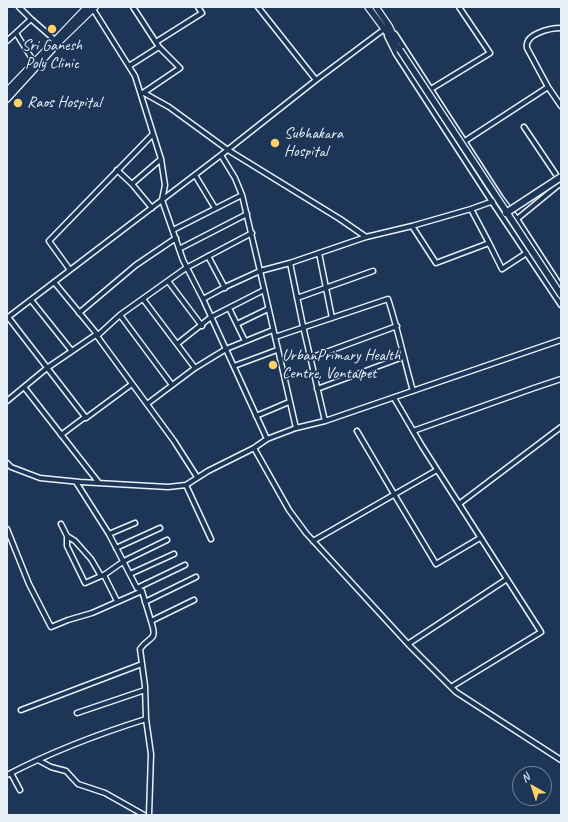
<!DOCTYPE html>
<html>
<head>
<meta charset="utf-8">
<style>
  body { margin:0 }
  #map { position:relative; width:568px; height:822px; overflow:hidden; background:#1d3557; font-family:Caveat,sans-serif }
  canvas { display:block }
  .frame { position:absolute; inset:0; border:8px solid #e8f1f8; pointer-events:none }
  .north { position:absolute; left:512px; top:766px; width:40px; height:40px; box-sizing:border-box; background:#1d3557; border:1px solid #6e8097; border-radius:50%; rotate:321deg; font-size:11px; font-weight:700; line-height:16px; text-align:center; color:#e8f1f8 }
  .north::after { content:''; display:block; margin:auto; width:14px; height:18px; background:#ffd166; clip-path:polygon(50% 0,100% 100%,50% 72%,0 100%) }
</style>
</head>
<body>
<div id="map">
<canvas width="568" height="822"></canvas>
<div class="frame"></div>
<div class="north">N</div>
</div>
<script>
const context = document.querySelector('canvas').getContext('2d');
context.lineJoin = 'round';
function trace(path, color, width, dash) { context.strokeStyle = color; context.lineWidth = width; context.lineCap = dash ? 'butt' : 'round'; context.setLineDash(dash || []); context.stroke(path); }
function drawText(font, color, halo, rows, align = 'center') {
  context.font = font + ' Caveat,sans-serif'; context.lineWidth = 3.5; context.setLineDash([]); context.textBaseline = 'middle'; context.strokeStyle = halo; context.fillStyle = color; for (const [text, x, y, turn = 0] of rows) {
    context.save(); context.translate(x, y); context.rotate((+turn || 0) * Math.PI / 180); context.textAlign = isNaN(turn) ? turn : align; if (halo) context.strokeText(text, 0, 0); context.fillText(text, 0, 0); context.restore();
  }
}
const street = new Path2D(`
  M19,7L31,19L55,40
  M133,7L159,47L180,68L143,93
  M258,7L316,80
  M93,9L135,76L161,159L165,185L162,200L183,260L203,299L267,439
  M16,33L34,62
  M395,34L501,198L517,219L561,287
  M387,36L396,54L492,202L561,305
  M7,41L31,19
  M156,42L202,13L198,7
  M129,66L159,47
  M548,87L527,48C524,34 550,28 561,28
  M431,89L490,53L459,7
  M144,93L169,107L228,150L340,219L366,237
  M524,127L561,182
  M465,141L548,87L561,106
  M221,155L316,80L387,27
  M117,170L132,184L152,208
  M195,175L215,208
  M132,184L161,159
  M471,209L489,243L502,269L528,252
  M517,219L561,183
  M412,226L436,263L489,243
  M173,230L242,195
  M179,249L247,214
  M319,253L332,318
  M208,256L225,288
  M290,263L303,326L325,421
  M70,270L49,241L152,135
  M168,281L202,326
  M54,282L97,334V336L174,441L197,477
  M297,298L373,271
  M143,299L195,368L147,404
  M31,300L71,350
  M229,308L245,341
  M79,313L136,265L176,238
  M120,315L172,385
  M8,317L86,418L132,384
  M7,318L221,155L235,178L242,195L260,271L225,287L203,299
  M237,324L268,309
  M97,336L120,315L186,268L252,233
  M275,337L388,299C398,329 404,360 413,391
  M561,340L325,421L296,428L267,439L254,448L289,510L306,533L408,644L456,692L561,760
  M177,344L211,317L264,290
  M310,358L397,326
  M234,366L277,350
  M195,368L226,349L273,330
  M24,387L99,483
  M317,389L403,357
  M394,398L422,446L507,579L408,644
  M7,401L47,368L97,334
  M256,416L289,402
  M296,428L260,271L290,263L366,237L412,226L471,209L499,199
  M357,431L394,494L436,564L480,538
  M413,431L534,388L561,379
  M61,435L85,417
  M7,463L11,467L40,478L80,482L168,487L186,485L208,471L254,448
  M76,482L109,534L137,588L142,591L151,621L194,600
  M186,485L211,539
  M459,504L561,427
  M61,524L67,536L75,541L91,559L101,576L104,575
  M7,529L29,584L51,627L68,620L92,613L142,591
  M109,534L135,523
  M67,536V546L85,583L101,576
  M313,541L437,470
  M116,548L160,528
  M130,574L174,554
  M137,588L185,565
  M117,601L104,575L124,561L167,540
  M145,602L196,577
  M451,687L541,632L507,579
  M21,710L142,664
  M77,713L145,690
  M146,719L145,686L140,649C150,635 158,642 151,621
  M38,760L51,767L66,771L78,784L105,793L144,815
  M11,773L20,790
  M7,775C51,752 98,734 146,719L151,754L149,815`);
const secondary = new Path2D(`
  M368,7L400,50
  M376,7L389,26L396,41
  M7,91L87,7
  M7,99L60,41L95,7`);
const secondaryBridge = new Path2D(`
  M400,50L561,295`);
const primaryBridge = new Path2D(`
  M506,213L561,177`);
const markers = [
  [52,29,5,"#ffd166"],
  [18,103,5,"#ffd166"],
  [275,143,5,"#ffd166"],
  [273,365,5,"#ffd166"]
];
const poiNames = [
  ["Sri Ganesh",52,46,"center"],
  ["Poly Clinic",52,64,"center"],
  ["Raos Hospital",27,103],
  ["Subhakara",284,134],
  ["Hospital",284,152],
  ["UrbanPrimary Health",282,356],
  ["Centre, Vontalpet",282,374]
];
trace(street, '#e8f1f8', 7);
trace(secondary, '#e8f1f8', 8);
trace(street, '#1d3557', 4);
trace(secondary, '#1d3557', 5.5);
trace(secondaryBridge, '#e8f1f8', 8, []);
trace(primaryBridge, '#e8f1f8', 9, []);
trace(secondaryBridge, '#1d3557', 5.5);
trace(primaryBridge, '#1d3557', 6);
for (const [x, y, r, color] of markers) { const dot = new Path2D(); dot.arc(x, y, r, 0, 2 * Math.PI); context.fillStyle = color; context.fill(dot); trace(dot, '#1d3557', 1.5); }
drawText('16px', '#e8f1f8', '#1d3557', poiNames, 'left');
</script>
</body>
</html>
